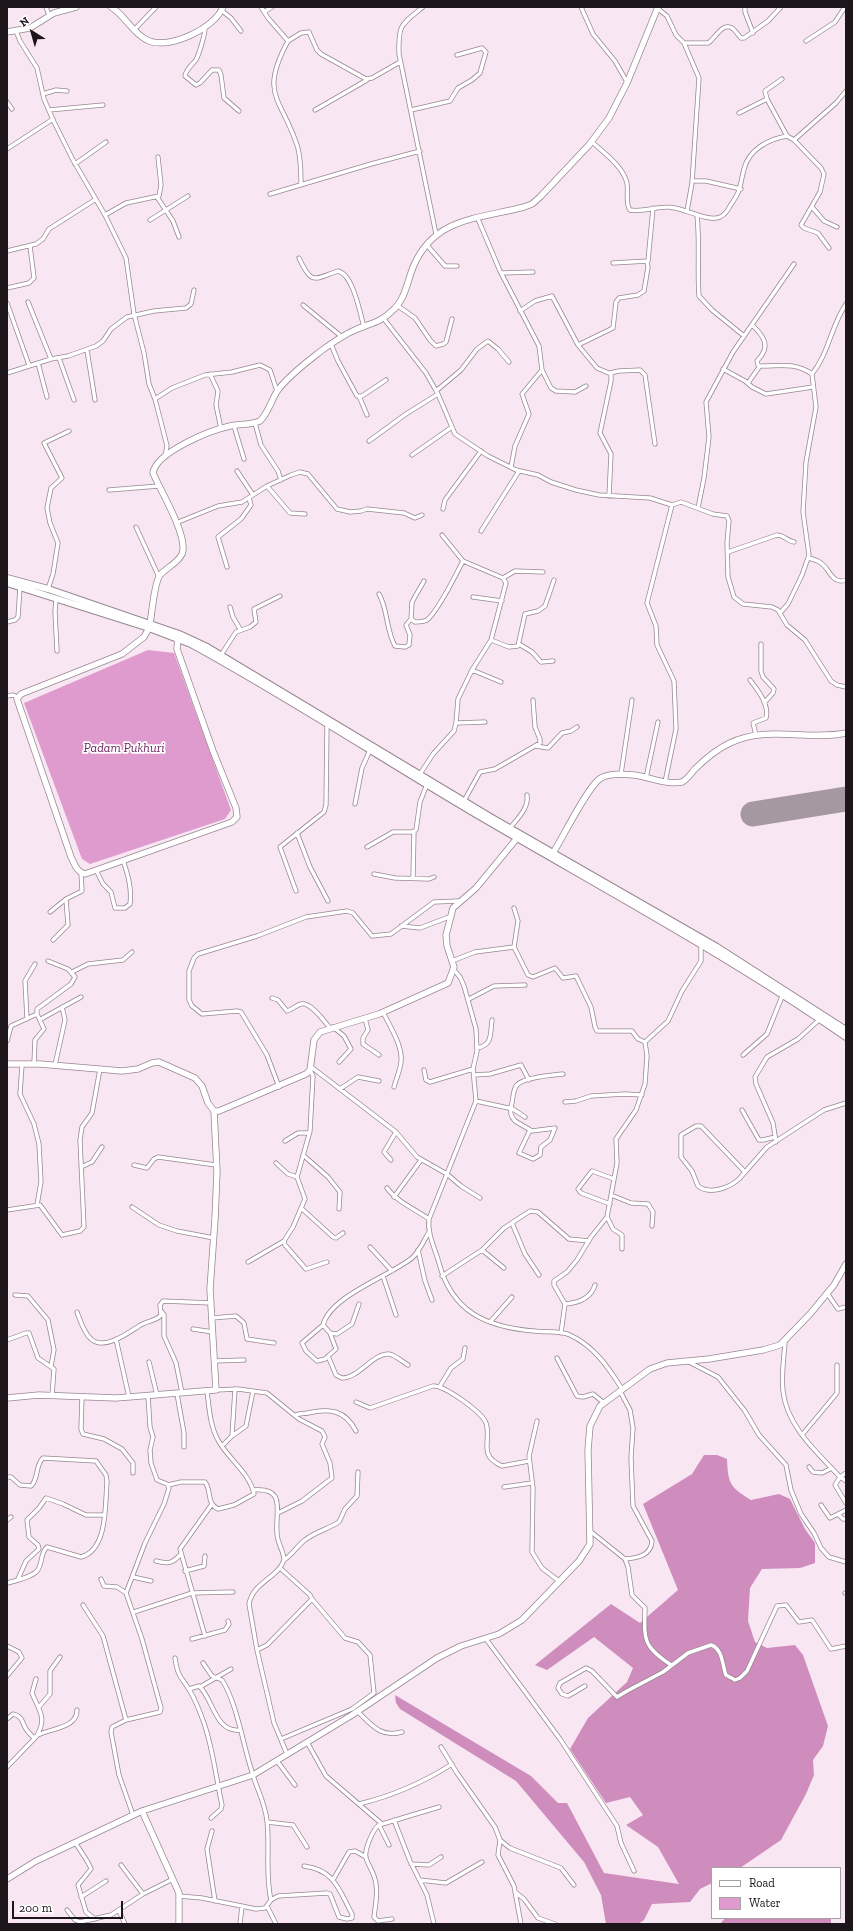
<!DOCTYPE html>
<html>
<head>
<meta charset="utf-8">
<style>
  body { margin:0 }
  #map { position:relative; width:853px; height:1931px; overflow:hidden; background:#f8e6f2; font-family:"Zilla Slab",serif }
  canvas { display:block }
  .frame { position:absolute; inset:0; border:8px solid #1c161a; pointer-events:none }
  .legend { position:absolute; left:711px; top:1867px; width:130px; height:52px; box-sizing:border-box; background:#fff; border:1px solid #a4a2a3; margin:0; padding:5px 7px; list-style:none; font-size:12px; color:#1c161a }
  .legend li { display:flex; align-items:center; gap:8px; height:20px }
  .legend b { width:20px; border:1px solid #a4a2a3 }
  .north { position:absolute; left:12px; top:12px; width:40px; height:40px; -webkit-text-stroke:3px #fff; paint-order:stroke; rotate:323deg; font-size:11px; font-weight:700; line-height:16px; text-align:center; color:#1c161a }
  .north::after { content:''; display:block; margin:auto; width:14px; height:18px; background:#1c161a; clip-path:polygon(50% 0,100% 100%,50% 72%,0 100%) }
  .scale { position:absolute; left:12px; top:1901px; width:111px; height:18px; box-sizing:border-box; border:2px solid #1c161a; border-top:0; padding-left:5px; font-size:12px; line-height:14px; white-space:nowrap; color:#1c161a; -webkit-text-stroke:3px #fff; paint-order:stroke }
</style>
</head>
<body>
<div id="map">
<canvas width="853" height="1931"></canvas>
<div class="frame"></div>
<ul class="legend">
<li><b style="height:5px;background:#fff"></b>Road</li>
<li><b style="height:11px;background:#df9bcd"></b>Water</li>
</ul>
<div class="north">N</div>
<div class="scale">200 m</div>
</div>
<script>
const context = document.querySelector('canvas').getContext('2d');
context.lineJoin = 'round';
function paint(path, color) { context.fillStyle = color; context.fill(path, 'evenodd'); }
function trace(path, color, width, dash) { context.strokeStyle = color; context.lineWidth = width; context.lineCap = dash ? 'butt' : 'round'; context.setLineDash(dash || []); context.stroke(path); }
function drawText(font, color, halo, rows, align = 'center') {
  context.font = font + ' "Zilla Slab",serif'; context.lineWidth = 3.5; context.setLineDash([]); context.textBaseline = 'middle'; context.strokeStyle = halo; context.fillStyle = color; for (const [text, x, y, turn = 0] of rows) {
    context.save(); context.translate(x, y); context.rotate((+turn || 0) * Math.PI / 180); context.textAlign = isNaN(turn) ? turn : align; if (halo) context.strokeText(text, 0, 0); context.fillText(text, 0, 0); context.restore();
  }
}
const forest = new Path2D(`
  M704,1455H717L727,1459C728,1484 730,1487 751,1500L779,1494L790,1499L805,1529L815,1543V1563L800,1568L762,1569L750,1588L748,1621L755,1642L767,1648L795,1645L803,1655L828,1726L823,1746L813,1760L814,1775L806,1794L781,1840L740,1868H712V1883L700,1889L690,1902L652,1904L644,1920L638,1924H606L601,1895L584,1862L516,1781L400,1709L396,1703L395,1695L531,1776L558,1803H567L604,1873L679,1884L658,1847L626,1825L643,1815L630,1797L606,1803L570,1749L588,1718L627,1682L633,1668L594,1637L547,1670L535,1665L611,1604L640,1623L678,1590L643,1504L692,1474Z
  M725,1918H831V1924H720Z`);
const water = new Path2D(`
  M148,650L174,653L231,810L225,819L90,864L82,859L24,703Z`);
const runway = new Path2D(`
  M753,814L846,799`);
const street = new Path2D(`
  M46,7L49,15
  M261,7L268,18L288,41L301,33L309,32L317,50L321,54L366,79L372,78L400,62
  M423,7C401,25 398,24 399,54L436,234
  M581,7L593,34L615,61L627,82
  M745,7V12L753,33
  M657,8L667,16L676,35L684,43L699,78L692,183L687,211
  M221,10L231,18L241,31
  M264,12L272,7
  M205,26C206,32 199,54 196,60C192,65 186,69 185,76L196,85L200,83L212,70H219L221,75L224,98L239,111
  M134,30L156,7
  M16,31L20,41L37,68L44,99L54,122L73,160L105,215L126,258L134,314L144,353L149,384L155,399L164,434L167,446L165,456
  M288,41C259,95 281,97 297,145C301,157 301,172 301,185
  M806,41L835,22L845,7
  M684,43H708C715,39 722,22 732,28C735,30 738,35 741,38H744L768,21L781,7
  M43,94L56,90L67,91
  M767,99L765,91L782,79
  M7,102L12,109
  M49,110L103,105
  M315,110L367,80
  M411,110L450,101L458,88L472,80L480,73L486,52L482,48L457,55
  M739,113L767,99L787,136
  M592,142C603,152 621,165 626,180C630,189 624,202 630,210C645,213 660,204 675,208C686,210 710,222 720,217C725,215 728,210 730,206C742,189 739,188 744,169C749,149 769,139 787,136L794,140
  M7,149L53,119
  M75,164L106,142
  M692,181H706L741,189
  M270,194L371,164L420,151
  M157,197L173,221L179,237
  M812,207L824,221L837,227
  M105,215L126,203L159,196L161,185L158,157
  M697,215C700,242 697,269 699,296L712,310L744,336
  M478,219L500,271L539,346L542,370L551,388L556,391L575,392L586,386
  M150,220L188,196
  M426,244L445,266H457
  M829,248L818,233L804,228L801,225L820,192L824,174L821,168L794,140L836,103L846,91
  M7,251L36,244L43,239L49,229L96,199
  M299,258C312,286 314,279 338,271C353,274 360,313 364,327
  M613,263L648,261L653,208
  M501,273L533,272
  M7,288L29,283L34,278L30,246
  M28,302L51,359
  M7,303L29,365
  M303,305L342,337
  M398,306L415,318L430,340L436,346L443,344L446,342L452,319
  M520,311L535,301L552,296L578,345L597,368L611,374V381L600,433L611,454L609,496
  M384,319L426,373L438,394L455,434L488,456L516,470L538,475L551,482L576,490L599,495L650,498L672,505L681,502L713,514L727,516L729,521L727,543L728,577L734,597L743,604L772,607L778,610L787,625L805,640L831,681L837,685L846,687
  M752,325C765,337 771,347 757,361L758,365L760,366C780,366 795,362 812,374
  M331,344L338,361L357,396H362L386,380
  M578,345L613,328L616,302L619,298L638,295L644,291L648,267L647,262
  M87,350L95,400
  M59,358L74,400
  M38,363L47,397
  M723,369L745,381L752,387L766,394L813,387
  M7,373L51,359L68,356L96,346L103,341L111,329L127,317L154,311L186,308L191,304L194,290
  M610,373L619,371L640,370L645,375L655,444
  M210,374L218,391L216,405L221,429
  M748,383L760,366
  M436,391L461,370L477,349L488,341L498,349L509,362
  M359,396L367,415
  M155,399L172,388L205,375L232,372L260,365L270,370L277,391
  M255,423L261,445L278,471L281,480
  M234,426L244,459
  M369,441L406,414L438,394
  M412,455L452,427
  M511,467L515,446L529,414L522,394L542,370
  M237,471L253,495
  M267,486L290,513L305,514
  M109,490L159,486
  M698,508L704,478L709,437L706,402L733,352L794,264
  M443,509L445,500L481,451
  M176,523L218,506L242,502L267,486L291,475L300,472L308,474L337,509L350,512L361,511L367,509L404,513L415,518L422,515
  M136,527L159,577
  M481,531L519,471
  M728,552L777,535C784,535 787,541 794,542
  M808,558C812,559 817,560 821,563C830,569 832,585 846,580
  M227,567L218,537L241,519L251,505L249,498
  M503,578L515,571L543,572
  M424,581L412,602L411,619L415,622C419,622 423,622 427,620C439,610 455,576 463,561
  M48,589L53,574L58,543L50,523L47,508L51,488L62,478L44,443L69,431
  M379,594C388,610 386,630 395,646L405,647L409,645L410,635L406,625L411,619
  M473,597L502,601
  M56,599L55,612L57,651
  M230,607L233,617L240,629
  M780,613L788,604L802,575L809,555L803,512L806,462L816,407L812,374C829,353 831,326 846,304
  M7,622L15,620L18,617L20,587
  M491,640L509,647L518,646L525,614L538,611L545,606L554,580
  M519,644L532,652L541,662L553,661
  M761,644V671L763,677L774,689L773,693L764,703
  M221,655L236,632L250,627L256,622L254,609L280,596
  M472,670L501,682
  M750,680C757,689 770,705 766,718L753,723L756,735
  M7,696L13,695L17,697
  M456,723L485,722
  M536,746L548,748L562,733L571,731L577,727
  M420,774L433,754L454,731L456,723L458,699L472,670L491,640L506,583L503,578L463,561L442,535
  M621,774L632,700
  M646,778L658,722
  M665,782L676,729L674,681L657,645L656,626L647,603L672,505
  M464,801L480,772L495,769L540,743V739L535,727L533,700
  M355,804L362,768L370,750
  M510,828C518,818 529,808 527,795
  M297,833L310,867L328,901
  M367,847L393,832H412L416,830L420,802L427,784
  M96,870L103,884L111,892L115,908H125L130,904C132,889 128,875 123,860
  M374,874L395,878L429,879L434,877
  M413,878L414,831
  M296,891L280,847L324,812L326,805L327,724
  M514,908L518,921L514,947L528,975L533,977L555,968L563,978L576,976L591,1007L595,1027L597,1031H632L638,1039L645,1042
  M50,912L66,899L82,891L81,873
  M401,926L420,928L449,917
  M53,940L68,925L66,899
  M452,961L475,952L514,947
  M454,970L460,977L464,986L476,1029L477,1051L473,1069L476,1101L429,1219C427,1234 435,1248 439,1263C452,1312 486,1327 534,1331C545,1333 560,1330 570,1335C594,1346 609,1368 622,1389
  M72,972L88,964L123,960L132,952
  M272,998L278,1000L287,1011C292,1010 296,1005 301,1004C310,1001 324,1021 330,1028
  M469,999L494,986L525,985
  M383,1012C390,1027 403,1046 401,1062C400,1071 396,1079 394,1087
  M365,1018L368,1030L363,1038V1044L379,1055
  M27,1019L25,981L35,964
  M41,1019L81,997
  M333,1027L344,1036L351,1049L339,1062
  M7,1041L11,1026L37,1014
  M477,1048C493,1045 490,1034 492,1020
  M743,1055L767,1034L783,994
  M34,1063L35,1040L44,1029L37,1014V1009L71,984L75,977L68,969L48,961
  M22,1065L20,1094L34,1124L39,1144L41,1182L37,1205
  M55,1065L65,1020L62,1007
  M310,1066L396,1132L417,1157L447,1174L461,1186L480,1198
  M310,1070L313,1076L310,1131L297,1177L305,1199L293,1227L284,1241L285,1245L306,1269L327,1262
  M424,1070L426,1080L430,1082L473,1069
  M474,1075L490,1074L521,1065L529,1080
  M279,1087L267,1055L241,1012L237,1011L202,1014L192,1006L189,1000V971L194,958L198,954L257,936L306,917L347,911L353,913L372,936L391,934L434,902L459,901
  M340,1089L358,1077L379,1081
  M476,1101L513,1109L525,1117
  M565,1102L576,1101L591,1096L625,1094L642,1095
  M742,1110L759,1140H763L775,1137
  M530,1130L519,1153L533,1159L540,1155L541,1147L550,1140L555,1128L532,1131L515,1121C510,1116 510,1109 512,1103C513,1098 513,1089 517,1085C524,1077 553,1075 563,1074
  M285,1141L298,1133H309
  M776,1142L773,1123L756,1084L755,1077L767,1057L798,1039L820,1019
  M303,1155L328,1177L340,1192L339,1209
  M391,1160L384,1152L396,1132
  M276,1163L288,1174L297,1177
  M134,1165L147,1168L154,1159L158,1157L216,1165
  M81,1167L92,1162L102,1147
  M745,1172L701,1126H696L681,1135V1157L692,1171L698,1186C710,1195 729,1188 739,1179L767,1147L824,1110L846,1103
  M387,1188C397,1202 415,1209 429,1219
  M611,1195L631,1203L648,1204L653,1212L652,1226
  M394,1197L421,1160
  M610,1204L581,1193L578,1189L592,1171L614,1179
  M132,1207L159,1225L177,1231L214,1238
  M301,1208L333,1237L336,1238L343,1233
  M7,1210L40,1205L62,1235L80,1231L84,1227L80,1140L82,1127L92,1113L100,1069
  M607,1217L613,1229L622,1235V1249
  M512,1223L525,1254L539,1275
  M370,1247L392,1271
  M418,1250L425,1281L432,1300
  M482,1250L504,1268
  M248,1262L284,1241
  M383,1276L396,1315
  M442,1276L482,1250L504,1228L530,1211L538,1212L569,1239L589,1241
  M827,1293L838,1309L846,1307
  M15,1295L28,1296L48,1320L54,1350L51,1366
  M359,1304L352,1324L337,1334L330,1333L323,1325C330,1296 390,1276 412,1258C420,1251 424,1240 429,1232
  M565,1304C578,1303 591,1298 595,1285
  M77,1312C80,1320 84,1333 91,1339C104,1351 128,1333 139,1326C146,1321 157,1321 161,1315L160,1305L163,1301L211,1303
  M162,1312L164,1315V1336L176,1363L182,1393
  M212,1318L236,1316L244,1323L247,1339L274,1343
  M490,1322L512,1297
  M323,1325L302,1343L306,1351L317,1361L325,1359L336,1349L330,1333
  M193,1329L213,1332
  M561,1333L565,1304L554,1285V1281L567,1272L577,1260L591,1237L607,1217L617,1163L616,1139L636,1110L645,1084L647,1056L645,1042L668,1021L682,991L701,961V944
  M116,1339L129,1397
  M7,1340L26,1333H29L38,1358L54,1369L52,1396
  M785,1342C784,1358 781,1375 783,1391C787,1427 817,1452 840,1477L846,1481
  M328,1356L336,1375L342,1378C359,1378 373,1353 389,1354C395,1355 403,1362 408,1365
  M557,1358L577,1396L583,1397L593,1394L604,1403
  M214,1361L244,1360
  M149,1362L157,1395
  M689,1362L718,1377L745,1411L759,1435L786,1465L791,1490L801,1514L814,1533L821,1548L829,1557L846,1562
  M440,1386L451,1368L463,1359L465,1348
  M216,1390L238,1389L267,1393L299,1419L322,1431L325,1437L322,1444L330,1463L332,1478L302,1501L278,1513
  M620,1391L630,1410L633,1428L631,1458L633,1506L652,1541C651,1556 637,1558 625,1559
  M177,1394L184,1433V1447
  M82,1397L81,1429L83,1434L104,1439L122,1449L133,1463V1473
  M356,1402L370,1408L433,1386C444,1385 482,1412 486,1423C492,1441 477,1455 502,1466L529,1461
  M296,1415C300,1413 304,1414 308,1413C330,1408 345,1410 356,1431
  M537,1421L529,1456L533,1488L532,1552L542,1568L560,1582
  M802,1435L837,1393V1365
  M232,1436L246,1426L253,1391
  M222,1446L232,1436L235,1389
  M809,1467L813,1472L822,1473L832,1468
  M846,1473L840,1477L835,1485L846,1503
  M7,1477H11L20,1485L31,1486C39,1479 35,1465 43,1458L96,1461L106,1475L107,1482C105,1504 108,1550 81,1557L47,1547C40,1553 43,1564 37,1571C32,1577 15,1581 7,1583
  M168,1485L181,1482H205C212,1491 206,1503 218,1509L234,1505L254,1494C250,1473 228,1459 218,1440C210,1426 209,1407 207,1391
  M504,1487L532,1483
  M253,1490C287,1487 275,1511 277,1533C277,1543 284,1551 284,1560C278,1578 253,1582 249,1604L257,1650L274,1723L287,1754
  M821,1505L830,1518L846,1510
  M838,1514L843,1519H846
  M7,1520L11,1517
  M590,1531L625,1559L628,1567L632,1595L645,1608C644,1641 643,1646 671,1665
  M284,1560C292,1555 297,1546 305,1540C315,1532 328,1529 339,1522L345,1509L357,1496L358,1472
  M156,1561C168,1564 172,1564 181,1554
  M185,1571L204,1566L205,1556
  M133,1577L151,1581
  M18,1579L26,1561L39,1549L38,1545L29,1537L27,1520L39,1508L46,1498L63,1504L86,1515H104
  M126,1593L145,1543L164,1504L169,1488L167,1484L157,1480L151,1463L150,1450L153,1437L150,1427L148,1396
  M845,1593H846
  M83,1605L103,1636L126,1720L160,1712L161,1708L142,1639L126,1593L117,1587L104,1586L101,1579
  M134,1612L192,1593L233,1592
  M205,1636L180,1549L212,1504
  M192,1639L225,1630L229,1624L228,1621
  M486,1639L560,1739L617,1826L621,1843L634,1871
  M7,1646L19,1652L22,1658L7,1676
  M257,1650L267,1645L312,1599L310,1595L280,1568
  M175,1658C178,1678 181,1676 190,1691C196,1701 200,1712 204,1723C213,1749 216,1778 222,1805L221,1809L211,1818
  M203,1663L212,1676L222,1680C237,1703 243,1745 252,1772C257,1790 265,1802 267,1821C270,1847 265,1874 271,1900
  M585,1686L568,1696L562,1694L558,1688L560,1683L586,1668L592,1671L617,1697L627,1691L663,1672L688,1653L711,1645C723,1649 722,1665 726,1675L735,1680L740,1678L747,1671L777,1606L786,1605L799,1622L812,1620L831,1649L846,1646
  M200,1687L231,1669
  M189,1689L199,1686C213,1698 215,1733 240,1730
  M39,1707L50,1694V1671L60,1657
  M357,1711C372,1725 380,1738 402,1732
  M7,1719L13,1714C23,1716 22,1723 26,1729C28,1732 31,1735 33,1737H36C48,1718 39,1711 32,1693L36,1679
  M126,1720L112,1727L111,1732L119,1775L133,1815
  M38,1735C52,1728 77,1728 77,1710
  M281,1739L352,1709L374,1693L370,1655L358,1642L345,1638L312,1599
  M307,1742L326,1776L382,1824
  M441,1747L457,1773L495,1827L500,1840L498,1855L514,1886L521,1924
  M277,1761L295,1785
  M7,1767L35,1738
  M359,1804C392,1796 424,1782 452,1764
  M394,1820L410,1861L427,1895L434,1924
  M267,1822L293,1825L307,1847
  M379,1825L389,1845
  M212,1831L207,1849L215,1901
  M500,1840L510,1848L561,1868L574,1885
  M75,1842C79,1849 90,1864 91,1869L78,1885L86,1912L95,1919
  M411,1864L429,1865L441,1857
  M121,1865L143,1894
  M333,1880L349,1852L355,1851L366,1857
  M420,1880L446,1883L482,1862
  M515,1892L524,1899L538,1918L555,1924
  M179,1896L202,1898L256,1909L265,1908L271,1900L278,1896L327,1893L330,1894L339,1917L347,1919L352,1918V1914C339,1890 335,1870 304,1866
  M81,1897L106,1881
  M267,1906L276,1924
  M67,1910L75,1920L80,1922L111,1915L143,1894L173,1879
  M119,1911L125,1924
  M392,1919L378,1921L374,1917C375,1906 378,1896 376,1884C375,1874 369,1867 366,1858C364,1850 373,1829 379,1825L439,1807
  M240,1924L242,1906`);
const secondary = new Path2D(`
  M111,7C125,15 132,33 147,40C168,51 215,28 223,7
  M7,32L30,28L54,13L76,7
  M150,624C152,613 154,583 160,575C166,568 178,563 182,554C189,537 160,490 153,473C156,452 211,430 230,426C240,424 251,425 260,421C269,412 271,400 278,390C289,375 307,362 321,351C332,343 343,335 355,330C370,323 380,323 392,311C406,299 407,281 414,265C435,217 479,219 524,207L532,204L540,197L589,145L609,118L627,83L658,7
  M149,628L144,637L122,654L21,694L17,699L71,857C75,865 77,872 85,874L232,822L237,817L236,808L213,751L177,649L178,636
  M553,853C562,839 589,784 601,778C610,773 623,774 634,775C650,777 665,785 682,782C688,779 691,773 695,769C705,759 717,749 730,743C767,725 808,741 846,733
  M7,1064H40L122,1071L138,1069L152,1063L159,1062L195,1078L202,1086L208,1103L214,1111L217,1171L215,1219L210,1289L216,1390L116,1398L39,1395L7,1398
  M214,1111H219L306,1074L310,1070L314,1040L320,1032L379,1014L448,983L454,967L447,946L446,935L453,908L476,888L518,837
  M142,1811L179,1893V1924
  M7,1879L36,1861L142,1811L253,1775L352,1715L437,1658L461,1646L499,1634L522,1620L579,1561L590,1544L588,1450L590,1426L600,1406L650,1369L667,1363L709,1359L763,1350L780,1345L810,1314L834,1285L846,1264`);
const primary = new Path2D(`
  M7,578L48,589L179,634L207,647L492,818L717,947L846,1030
  M7,583L149,628L191,644C290,698 384,760 481,817C604,889 729,956 846,1037`);
const waterNames = [
  ["Padam Pukhuri",124,748]
];
paint(forest, '#cf8dbe');
paint(water, '#df9bcd');
trace(runway, '#a598a0', 25);
trace(street, '#978792', 5);
trace(secondary, '#978792', 7);
trace(primary, '#978792', 8);
trace(street, '#fff', 3.5);
trace(secondary, '#fff', 5.5);
trace(primary, '#fff', 6);
drawText('italic 13px', '#722462', '#fff', waterNames);
</script>
</body>
</html>
